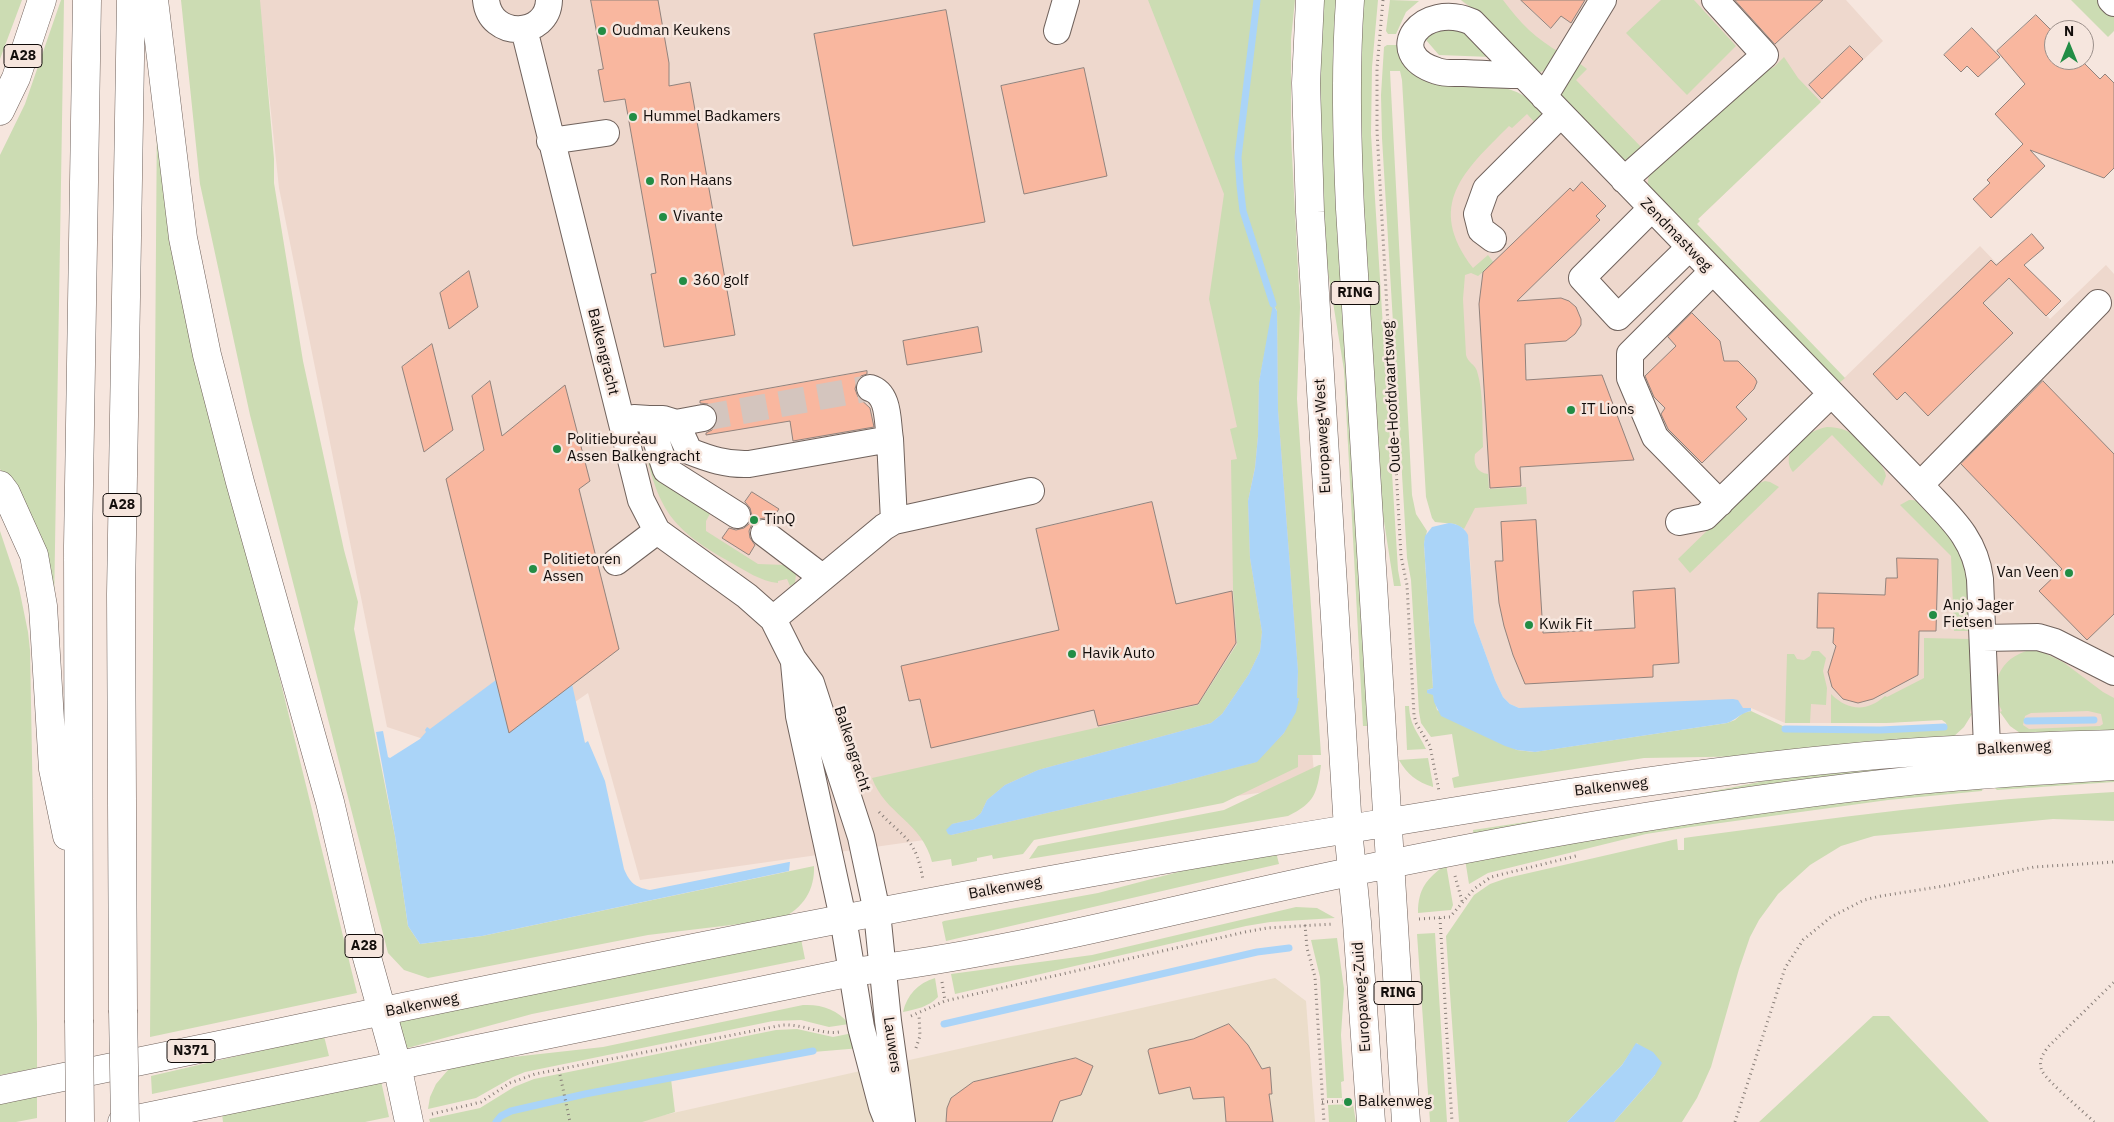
<!DOCTYPE html>
<html>
<head>
<meta charset="utf-8">
<style>
  body { margin:0 }
  #map { position:relative; width:2114px; height:1122px; overflow:hidden; background:#f6e6de; font-family:"IBM Plex Sans",sans-serif }
  canvas { display:block }
  .north { position:absolute; left:2044px; top:20px; width:50px; height:50px; box-sizing:border-box; background:#f6e6de; border:1px solid #9b8f8a; border-radius:50%; rotate:0deg; font-size:14px; font-weight:700; line-height:20px; text-align:center; color:#120d0b }
  .north::after { content:''; display:block; margin:auto; width:18px; height:22px; background:#228d45; clip-path:polygon(50% 0,100% 100%,50% 72%,0 100%) }
</style>
</head>
<body>
<div id="map">
<canvas width="2114" height="1122"></canvas>
<div class="north">N</div>
</div>
<script>
const context = document.querySelector('canvas').getContext('2d');
context.lineJoin = 'round';
function paint(path, color) { context.fillStyle = color; context.fill(path, 'evenodd'); }
function trace(path, color, width, dash) { context.strokeStyle = color; context.lineWidth = width; context.lineCap = dash ? 'butt' : 'round'; context.setLineDash(dash || []); context.stroke(path); }
function drawText(font, color, halo, rows, align = 'center') {
  context.font = font + ' "IBM Plex Sans",sans-serif'; context.lineWidth = 5; context.setLineDash([]); context.textBaseline = 'middle'; context.strokeStyle = halo; context.fillStyle = color; for (const [text, x, y, turn = 0] of rows) {
    context.save(); context.translate(x, y); context.rotate((+turn || 0) * Math.PI / 180); context.textAlign = isNaN(turn) ? turn : align; if (halo) context.strokeText(text, 0, 0); context.fillText(text, 0, 0); context.restore();
  }
}
const commercial = new Path2D(`
  M1275,978L1306,1001L1315,1122H633Z`);
const built = new Path2D(`
  M259,0H1155L1267,209L1315,785L640,880L588,693L490,761L387,727L279,188Z
  M1461,0H1846L1883,41L1687,230L1837,385L1980,246L2050,319L2106,265L2114,274V739L2014,729L2000,712L1972,714L1958,718L1886,723H1785L1751,708H1519L1510,704L1503,697L1495,680L1474,622L1469,543L1464,529L1444,211L1466,154L1542,83Z`);
const green = new Path2D(`
  M0,0H22L0,59Z
  M61,0H64L54,607L20,500L0,469V155L25,104Z
  M181,0H260L274,159V183L303,361L344,550L358,602L354,629L395,836L408,926L420,944L482,936L814,866C815,890 803,908 781,919L648,935L428,978L404,970L388,953L250,415L200,184Z
  M1148,0H1295L1291,39V136L1300,307L1297,399L1321,755H1298V767L1223,803L1034,840L1023,854L993,859L992,855L977,858V861L952,866L951,859L932,862C922,822 885,814 872,778L1198,705L1237,644L1233,590L1231,460L1237,459L1230,429L1237,427L1209,299L1224,194ZM1274,305L1277,311L1278,410L1298,671L1297,699H1299L1284,733L1256,762L1169,785L951,835L952,824L974,819L981,813L987,800L1005,785L1038,770L1211,723L1222,714L1249,674L1260,651L1262,632L1250,558L1248,501L1255,467L1258,436L1259,382Z
  M1323,0H1338L1370,726H1363L1344,370L1325,253L1319,91Z
  M1362,0H1378L1372,67L1371,134L1398,570L1401,586H1394L1381,502L1360,159V35Z
  M1390,0L1419,1L1406,12L1396,34H1388L1386,31Z
  M1461,0H1503C1520,23 1536,39 1561,53L1552,67L1536,74L1472,8Z
  M1661,0H1694L1736,46L1687,95L1626,33Z
  M2071,0H2099L2114,16V31L2108,37Z
  M1450,18L1491,57L1439,55L1426,40L1431,27Z
  M1387,45H1397C1409,61 1410,74 1430,82C1462,84 1509,79 1533,103C1542,113 1544,113 1538,126L1527,114L1512,128L1509,126C1464,171 1425,205 1473,268L1488,255L1494,263L1478,276L1471,273L1465,275L1463,299L1466,355C1468,363 1475,364 1477,371C1484,394 1482,422 1483,447L1475,454C1473,464 1477,473 1488,474L1489,489L1526,487L1527,504L1475,508L1464,529L1455,524L1435,522L1432,518L1426,497L1402,80L1400,71H1390L1412,495L1416,514L1427,531L1424,544L1433,688L1427,690V693L1433,694L1437,710L1517,750L1534,752L1727,723L1735,720L1743,713L1751,711L1787,728L1947,727L1946,723L1942,720L1886,723H1831V694C1848,711 1867,712 1885,696L1887,697L1924,678V638L1970,639L1972,704L1970,713L1972,714L1964,727L1952,738L1766,756L1644,758L1454,788L1452,778L1459,776L1452,734L1431,737L1421,723L1419,712L1411,580L1407,558L1382,138L1381,95L1384,47Z
  M1784,57L1798,78L1821,102L1698,219L1700,221L1697,224L1845,378L1837,385L1647,189L1649,173L1762,72L1774,67Z
  M1579,63L1587,69L1576,80L1643,149L1629,169L1563,102L1561,91Z
  M157,112L206,378L357,993L150,1037Z
  M1827,427C1834,427 1840,428 1847,431C1858,437 1885,464 1886,476L1882,486L1832,435L1793,472L1792,471C1779,450 1808,430 1827,427Z
  M641,434L711,512L706,521V531L758,564L785,565L796,574L795,583L790,586L787,579L778,581V583C760,581 746,571 730,562C664,525 658,505 641,434Z
  M1765,481L1770,482L1779,487L1690,573L1678,559L1754,485Z
  M1909,500C1919,499 1924,507 1930,514C1972,557 1967,576 1970,631H1954L1951,556L1900,505Z
  M0,531L19,588L28,632L30,650L37,1024V1068L0,1075Z
  M2036,649L2063,662L2103,692L2114,698V739L2020,733L2010,726L2000,712L2002,711C1986,681 2004,653 2036,649ZM2088,711L2101,714L2103,724L2100,726L2029,729L2023,725L2025,716L2031,713Z
  M1812,651H1819L1826,658L1823,671L1827,688L1826,705L1811,704L1810,723H1785L1787,654H1794L1797,659L1804,660L1810,656Z
  M1405,706H1409C1410,726 1418,732 1426,749L1407,750Z
  M1428,758L1433,785V787C1417,782 1407,774 1399,760Z
  M1857,763L1903,766L1474,838L1473,830L1652,803Z
  M1319,765H1321C1317,793 1315,803 1288,816L1029,859L1038,846L1224,810Z
  M2114,773V782L1997,790L1994,787Z
  M1984,782L1982,791L1888,800L1691,827L1646,834L1488,873L1469,884L1465,859L1572,838Z
  M2114,792V821L2053,819L1874,836L1841,846L1810,865L1778,894L1759,920L1750,937L1739,969L1711,1067L1697,1098L1682,1122H1614L1655,1075L1637,1043L1622,1065L1567,1122H1459L1446,936L1474,895L1490,884L1507,878L1677,839L1678,850H1684V838L1691,837C1832,818 1972,799 2114,792Z
  M1276,852L1279,864L946,941L942,922L944,921L1098,893L1205,865Z
  M1446,864L1453,905L1451,910L1418,913C1418,888 1427,879 1446,864Z
  M1296,907L1317,908L1335,918L1270,922L1246,926L955,994L951,974L1092,955Z
  M1435,933L1447,1122H1430L1417,934Z
  M1337,938L1344,989L1341,1035L1344,1081L1341,1082L1342,1098H1327L1320,977L1311,940Z
  M801,939L805,959L532,1014L404,1049L398,1022L436,1015L437,1013Z
  M935,978L938,997C928,1007 917,1009 903,1012C907,995 918,983 935,978Z
  M803,1005C821,1004 837,1009 849,1024L829,1027L801,1020L773,1021L525,1072L513,1077L476,1098L428,1109L430,1097L436,1084L448,1070L457,1065L486,1060L603,1047Z
  M1873,1016H1889L1989,1122H1759Z
  M797,1029L833,1037L853,1033L861,1048L813,1052L671,1079L675,1112L642,1122H430L429,1119L480,1108L514,1087L534,1079L776,1030Z
  M324,1036L329,1056L152,1094L151,1076Z
  M381,1081L389,1117L365,1122H223L222,1114Z
  M37,1096V1118L16,1122H0V1104Z
  M1353,1104L1356,1122H1329L1328,1105Z`);
const water = new Path2D(`
  M1273,304L1277,311L1278,410L1298,671L1297,698H1299L1296,712L1284,733L1257,762L1169,785L951,835L948,834L946,830L952,824L974,819L981,813L987,800L1005,785L1038,770L1211,723L1222,714L1249,674L1260,651L1262,632L1250,558L1248,501L1255,468L1258,436L1259,382Z
  M1449,523C1458,524 1464,527 1468,535L1474,622L1495,680L1503,697L1510,704L1519,708L1733,699L1738,700L1743,708H1751V711C1742,712 1736,720 1727,723L1535,752L1517,750L1505,746L1441,716L1434,702L1433,695L1427,693V690L1433,688L1424,544L1425,536L1432,527Z
  M496,680L572,684L585,743L588,741L605,781L624,869C630,883 635,887 650,890L789,862H790L789,871L482,936L420,944L408,926L395,836L376,732L383,731L388,757L390,758L420,739L426,732L425,730L427,727L430,729Z
  M1636,1043L1653,1052L1662,1063L1655,1075L1614,1122H1567L1622,1065Z`);
const stream = new Path2D(`
  M1257,0L1238,157L1240,185L1243,211L1273,304
  M2027,721L2094,720
  M1785,729L1880,730L1944,727
  M944,1024L1257,952L1289,948
  M496,1122L501,1116L511,1111L585,1094L813,1051`);
const building = new Path2D(`
  M591,0H658L669,63V86L690,82L735,335L664,347L651,274L656,273L625,99L604,102L598,70L603,69Z
  M1521,0H1585L1571,23L1561,16L1551,28Z
  M1735,0H1823L1775,44Z
  M946,10L985,222L853,246L814,34Z
  M2036,15L2054,33V60H2081L2100,79L2105,74L2114,83V168L2104,178L2030,150L2045,166L1991,218L1973,199L1990,183L1987,180L2023,144L1995,114L2025,84L1997,51Z
  M1972,28L2000,57L1978,77L1967,66L1961,72L1944,55Z
  M1850,46L1863,59L1822,99L1809,85Z
  M1084,68L1107,176L1024,194L1001,86Z
  M1582,182L1606,206L1596,216L1600,220L1517,301L1561,298L1569,301L1576,307L1581,319V325L1575,334L1566,341L1525,344L1526,380L1602,375L1634,460L1520,467L1521,486L1490,488L1479,304L1483,272L1570,188L1573,191Z
  M2032,234L2044,248L2024,265L2061,301L2046,316L2009,278L1983,303L2013,333L1928,416L1905,392L1897,400L1873,374L1991,260L1996,265Z
  M469,271L478,307L449,329L440,293Z
  M1692,313L1720,341L1724,361H1738L1755,378L1757,382L1754,389L1736,407L1747,419L1702,463L1668,429L1661,414L1665,408L1654,397L1645,376L1676,346L1668,337Z
  M978,327L982,352L907,365L903,341Z
  M432,344L453,430L424,452L402,367Z
  M867,371V374L861,376L857,381L855,389L858,397L870,408L874,427L793,441L790,421L706,435V433L712,430L717,423L718,416L714,408L708,404L700,403V401Z
  M490,381L502,436L565,385L590,481L579,489L619,649L509,733L446,479L484,450L472,396Z
  M2043,381L2114,454V614L2087,640L2039,591L2062,569L1961,464Z
  M752,492L779,509L771,520L765,518L759,519L752,524L749,531L750,538L755,545L749,555L722,538L729,528L736,530L744,528L750,523L752,516L750,508L745,502Z
  M1152,502L1176,604L1232,591L1236,643L1198,704L1098,726L1094,710L931,748L920,699L909,701L901,666L1059,630L1036,529Z
  M1536,520L1543,633L1635,628L1633,591L1675,588L1679,663L1653,665V677L1525,684L1513,655L1504,626L1499,603L1495,561H1503L1501,522Z
  M1897,558L1938,559L1936,631H1919L1918,675L1873,699L1858,703L1843,699L1832,687L1828,672L1836,646L1833,643L1834,628H1817L1818,593L1885,595L1886,578H1897Z
  M1229,1024L1248,1045L1262,1069L1270,1067L1272,1094H1269L1273,1122H1226L1224,1097L1193,1099L1190,1087L1159,1094L1148,1051L1149,1049L1193,1039Z
  M1076,1058L1093,1066L1081,1095L1060,1101L1052,1122H946L947,1108L951,1098L973,1082Z`);
const minorTunnel = new Path2D(`
  M703,418L870,388`);
const path = new Path2D(`
  M1383,0L1377,68V131L1401,556L1407,585L1414,715L1416,723L1430,746L1439,791
  M879,812C906,840 916,839 923,880
  M1455,876L1462,901
  M1440,918L1452,1122
  M1419,919L1450,917L1474,889L1491,877L1576,856
  M1305,925L1307,948L1315,977L1324,1122
  M942,982L945,1001
  M911,1016L945,1001L1245,932L1267,928L1333,924
  M916,1048L920,1036L919,1014
  M559,1070L570,1122
  M1322,1102L1347,1101
  M432,1114L481,1102L510,1083L535,1074L783,1025C803,1024 823,1035 839,1032
  M1735,1122L1785,968L1803,940L1831,917L1864,900L1881,896L1944,886L2034,867L2114,862
  M2094,1122C2083,1111 2048,1082 2042,1071C2038,1061 2043,1053 2049,1046L2114,982`);
const minor = new Path2D(`
  M486,0C490,40 548,38 549,0
  M2111,0L2114,3
  M524,29L641,500L657,531L747,596L773,619L793,659L811,683L861,837L877,912L888,1021L902,1122
  M1057,31L1066,0
  M1522,75C1502,75 1483,74 1464,73C1455,73 1445,74 1437,71C1381,53 1423,0 1472,22L1920,485C1947,515 1975,536 1980,579L1988,771
  M1544,97L1603,0
  M550,141L606,133
  M1624,180L1765,55L1715,0
  M1651,209L1582,278L1618,317L1689,248
  M1493,239L1481,230L1477,214L1486,189L1561,114
  M1712,272L1630,354V378L1655,437L1720,503
  M870,388C890,394 887,422 890,439
  M634,418L649,419L666,470L737,515
  M649,419H663L676,423L689,451C709,459 727,465 749,464L890,439L894,521
  M676,423L703,418
  M1920,485L2098,303
  M1679,522L1705,517L1831,394
  M764,533L822,577
  M616,562L657,531
  M773,619L884,527L894,521L1031,491
  M1983,638L2038,637L2055,642L2114,672
  M794,663L799,716L843,918L861,1027L882,1107L888,1122`);
const major = new Path2D(`
  M1310,0L1306,83L1310,212L1348,829L1357,922L1371,1122
  M1350,0C1345,70 1347,139 1350,209L1406,1122
  M0,1090C422,1004 844,912 1269,842C1461,811 1652,776 1845,758C1934,749 2024,747 2114,744
  M122,1122L852,972C1020,952 1184,906 1350,872C1534,834 1721,801 1909,781C1977,774 2046,770 2114,766`);
const highway = new Path2D(`
  M154,0L183,238L207,355L240,482L330,802L363,943L397,1065L409,1122
  M0,111L16,78L42,0
  M0,485L6,493L34,555L43,606L53,769L67,836
  M123,1010L121,594L131,0
  M79,1020L78,546L87,0`);
const highwayBridge = new Path2D(`
  M123,1010L125,1122
  M79,1020L80,1122`);
const markers = [
  [602,31,5,"#228d45"],
  [633,117,5,"#228d45"],
  [650,181,5,"#228d45"],
  [663,217,5,"#228d45"],
  [683,281,5,"#228d45"],
  [1571,410,5,"#228d45"],
  [557,449,5,"#228d45"],
  [754,520,5,"#228d45"],
  [533,569,5,"#228d45"],
  [2069,573,5,"#228d45"],
  [1933,615,5,"#228d45"],
  [1529,625,5,"#228d45"],
  [1072,654,5,"#228d45"],
  [1348,1102,5,"#228d45"]
];
const shields = [
  [23,56,38],
  [1355,293,48],
  [122,505,38],
  [364,946,38],
  [1398,993,48],
  [191,1051,48]
];
const shieldNames = [
  ["A28",23,56],
  ["RING",1355,293],
  ["A28",122,505],
  ["A28",364,946],
  ["RING",1398,993],
  ["N371",191,1051]
];
const poiNames = [
  ["Oudman Keukens",612,31],
  ["Hummel Badkamers",643,117],
  ["Ron Haans",660,181],
  ["Vivante",673,217],
  ["360 golf",693,281],
  ["IT Lions",1581,410],
  ["Politiebureau",567,440],
  ["Assen Balkengracht",567,457],
  ["TinQ",764,520],
  ["Politietoren",543,560],
  ["Assen",543,577],
  ["Van Veen",2059,573,"right"],
  ["Anjo Jager",1943,606],
  ["Fietsen",1943,623],
  ["Kwik Fit",1539,625],
  ["Havik Auto",1082,654],
  ["Balkenweg",1358,1102]
];
const streetNames = [
  ["Zendmastweg",1676,235,46],
  ["Balkengracht",603,352,76],
  ["Oude-Hoofdvaartsweg",1392,397,-93],
  ["Europaweg-West",1323,436,-93],
  ["Balkenweg",2014,748,-3],
  ["Balkengracht",852,749,72],
  ["Balkenweg",1611,787,-7],
  ["Balkenweg",1005,888,-10],
  ["Europaweg-Zuid",1362,997,-94],
  ["Balkenweg",422,1005,-11],
  ["Lauwers",892,1045,82]
];
paint(commercial, '#ebddca');
paint(built, '#eed8cd');
paint(green, '#ccdcb3');
paint(water, '#aad4f8');
trace(stream, '#aad4f8', 7);
paint(building, '#f9b79f');
trace(building, '#92837d', 1);
trace(minorTunnel, '#d4c5be', 26, [26, 13]);
trace(minor, '#70625c', 28);
trace(major, '#70625c', 29);
trace(highway, '#70625c', 29);
trace(path, '#887e78', 3, [1, 4]);
trace(minor, '#fff', 26);
trace(major, '#fff', 28);
trace(highway, '#fff', 28);
trace(highwayBridge, '#70625c', 29, []);
trace(highwayBridge, '#fff', 28);
for (const [x, y, r, color] of markers) { const dot = new Path2D(); dot.arc(x, y, r, 0, 2 * Math.PI); context.fillStyle = color; context.fill(dot); trace(dot, '#f6e6de', 2); }
for (const [x, y, w] of shields) { const box = new Path2D(); box.roundRect(x - w / 2, y - 11.5, w, 23, 4); context.fillStyle = '#f6e6de'; context.fill(box); trace(box, '#120d0b', 1); }
drawText('bold 14px', '#120d0b', null, shieldNames);
drawText('15px', '#120d0b', '#f6e6de', poiNames, 'left');
drawText('15px', '#120d0b', '#f6e6de', streetNames);
</script>
</body>
</html>
